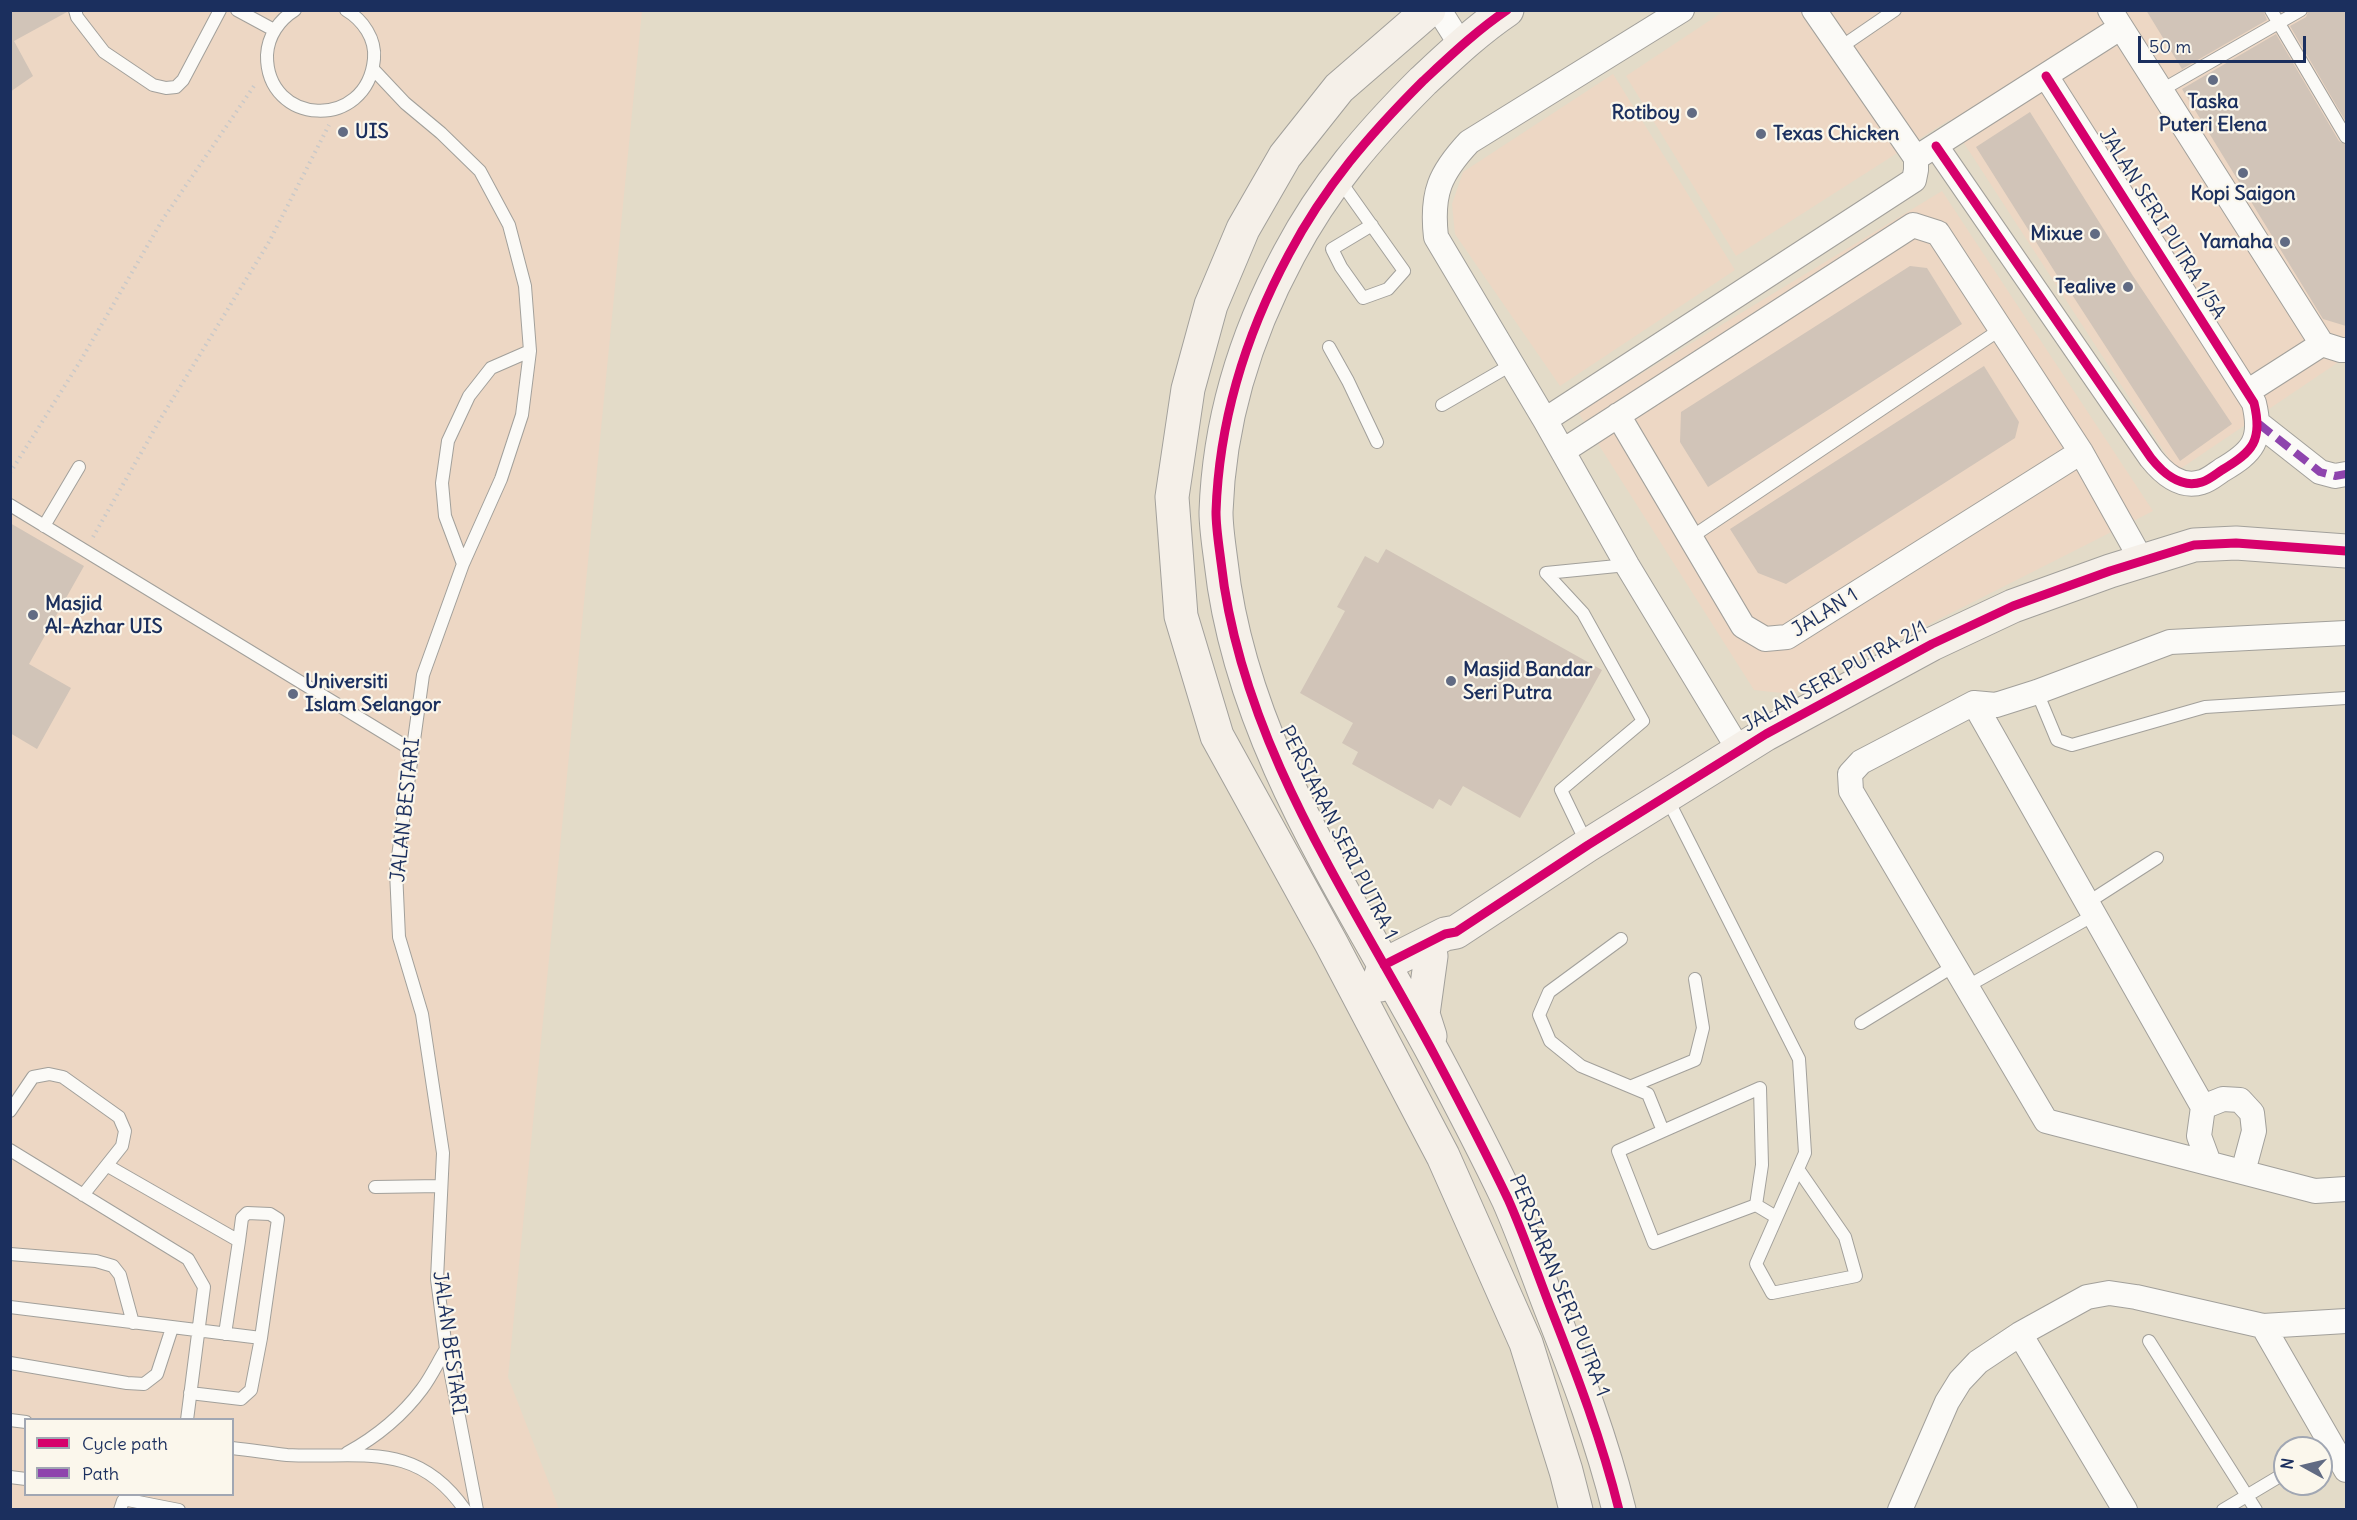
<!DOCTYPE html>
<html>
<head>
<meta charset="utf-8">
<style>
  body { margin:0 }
  #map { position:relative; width:2357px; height:1520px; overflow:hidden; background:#e3dbc8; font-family:Delius,sans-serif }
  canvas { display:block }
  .frame { position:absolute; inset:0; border:12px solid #1b2f5e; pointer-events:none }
  .legend { position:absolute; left:24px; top:1418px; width:210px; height:78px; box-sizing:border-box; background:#fbf7ec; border:2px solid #a1a7b3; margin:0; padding:8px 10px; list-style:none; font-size:18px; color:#1b2f5e }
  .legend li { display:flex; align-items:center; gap:12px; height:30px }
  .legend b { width:30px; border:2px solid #a1a7b3 }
  .north { position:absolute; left:2273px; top:1436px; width:60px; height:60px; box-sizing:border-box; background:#fbf7ec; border:2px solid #a1a7b3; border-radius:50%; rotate:278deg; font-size:16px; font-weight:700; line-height:24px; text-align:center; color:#1b2f5e }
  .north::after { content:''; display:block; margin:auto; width:21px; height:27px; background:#616b83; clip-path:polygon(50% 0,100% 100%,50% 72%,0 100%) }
  .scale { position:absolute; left:2138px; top:36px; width:168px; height:27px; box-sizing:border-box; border:3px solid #1b2f5e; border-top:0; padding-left:8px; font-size:18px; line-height:21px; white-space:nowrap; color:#1b2f5e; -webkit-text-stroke:4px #fbf7ec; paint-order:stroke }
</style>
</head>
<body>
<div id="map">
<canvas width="2357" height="1520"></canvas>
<div class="frame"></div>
<ul class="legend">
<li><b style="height:8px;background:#d6006c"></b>Cycle path</li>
<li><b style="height:8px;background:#8e44ad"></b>Path</li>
</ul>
<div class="north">N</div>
<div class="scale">50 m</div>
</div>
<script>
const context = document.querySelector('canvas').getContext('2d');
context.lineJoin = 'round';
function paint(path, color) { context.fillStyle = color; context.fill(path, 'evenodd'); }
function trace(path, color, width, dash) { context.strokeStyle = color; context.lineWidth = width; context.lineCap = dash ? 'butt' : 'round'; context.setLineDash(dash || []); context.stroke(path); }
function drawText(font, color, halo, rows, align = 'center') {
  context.font = font + ' Delius,sans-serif'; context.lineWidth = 4.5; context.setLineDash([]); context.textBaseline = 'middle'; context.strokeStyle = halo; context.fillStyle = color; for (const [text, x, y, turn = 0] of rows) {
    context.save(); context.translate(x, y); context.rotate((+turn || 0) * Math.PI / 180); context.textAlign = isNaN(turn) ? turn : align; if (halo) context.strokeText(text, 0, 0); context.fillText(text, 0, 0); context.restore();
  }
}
const built = new Path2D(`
  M10,11H642L508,1377L559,1509H11ZM26,1420H232V1494H26Z
  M1724,11H2346V357L2177,471L1949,120L1736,256L1626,76Z
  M1613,74L1735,270L1560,386L1455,234L1452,204L1463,172Z
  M1942,191L2153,511L1791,694L1754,690L1578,412Z`);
const building = new Path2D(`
  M10,10H67V12L14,41L33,76L10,92Z
  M2146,10H2263L2267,20L2182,69Z
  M2309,10H2346V122L2290,26L2306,17Z
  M2276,34L2339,141L2346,145V326L2323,319L2182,89Z
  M2030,112L2133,276L2232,424L2180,461L2069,290L2067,291L1976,147Z
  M1910,266L1927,268L1962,324L1708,487L1680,442L1681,412Z
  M1984,366L2019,422L2015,438L1786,584L1758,573L1730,529Z
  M10,523L84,566L29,664L71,688L37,749L10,733Z
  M1386,549L1602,670L1520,818L1463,786L1451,806L1439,799L1433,809L1352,764L1358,752L1342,743L1353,723L1300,693L1345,611L1337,607L1365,556L1378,563Z`);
const path = new Path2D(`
  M10,473L81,360L163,219L256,83
  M93,537L161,418L269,242L329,125`);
const lane = new Path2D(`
  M75,10L77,17L104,52L153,85L166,88L176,87L183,80L220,10
  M237,10L274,30
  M295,10C279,20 268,36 267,55C266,126 367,131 374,59C376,39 363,20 346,10
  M2271,10L2346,137
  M1841,47L1895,10
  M373,69L405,103L441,133L480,171L509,225L525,286L530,351L522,415L501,479L463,564L423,675L396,871L399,937L422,1014L443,1153L437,1279L446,1349L477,1510
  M2160,91L2301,10
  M1338,178L1404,271L1388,289L1363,298L1341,267L1332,249L1372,225
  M1329,347L1348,381L1377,442
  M1442,405L1511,365
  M10,505L412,750
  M44,526L79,467
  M1690,538L2001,329
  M463,564L445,516L442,483L448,441L469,396L491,368L530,351
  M1546,573L1583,613L1643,721L1561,790L1587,844
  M1546,573L1627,565
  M2037,692L2057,740L2072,745L2205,707L2346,698
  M1667,798L1799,1059L1805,1153L1756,1264L1772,1293L1856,1276L1845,1237L1798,1169
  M2087,903L2157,858
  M1621,939L1549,992L1539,1015L1550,1041L1581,1066L1648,1094L1663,1131
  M1966,987L2094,915
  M1861,1023L1954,966
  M1632,1086L1695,1060L1703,1028L1695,979
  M10,1111L33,1077L49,1074L63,1077L119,1117L125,1131L122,1146L83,1195
  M10,1150L188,1259L204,1287L187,1420
  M108,1166L239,1241L225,1334
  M375,1187L441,1186
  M1756,1205L1654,1243L1618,1151L1760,1088L1762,1165L1756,1205L1776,1217
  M10,1254L96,1261L113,1266L120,1275L133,1323
  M10,1307L261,1338
  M2149,1341L2256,1510
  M10,1363L127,1383L144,1384L157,1374L172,1328
  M190,1393L241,1399L251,1390L261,1338L278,1219L270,1214L247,1213L242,1218L239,1241
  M10,1420L26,1422
  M232,1448C251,1450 269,1453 287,1455C360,1459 416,1439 465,1510
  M347,1453C376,1437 402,1416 422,1389C431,1377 438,1362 446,1349
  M10,1477L26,1479
  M120,1510L123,1501L128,1500L179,1510
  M2223,1510L2285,1473`);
const street = new Path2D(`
  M1439,10L1461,45
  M1682,10L1469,142C1440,173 1431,193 1436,237L1545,420L1627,565L1739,750
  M1814,10L1916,158L2120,28
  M2110,10L2322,344
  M1936,146L2151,458C2163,473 2180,489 2202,482C2209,480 2216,474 2222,470C2253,452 2263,440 2254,403L2046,76
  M2322,344L2341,350H2346
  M2247,392L2322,344
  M1618,415L1743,626L1765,639L1787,637L2081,452
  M1545,420L1914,180L1916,170V158
  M2259,424L2320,472L2335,476L2346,474
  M1563,451L1913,225L1938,233L2081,452L2142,561
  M2346,633L2170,642L2037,692L1996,705L1974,703L1861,762L1850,774L1851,791L2046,1121L2315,1191L2346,1189
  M1974,703L2203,1107L2199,1136L2209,1163
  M2203,1107L2223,1099L2240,1100L2252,1113L2254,1131L2243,1172
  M2263,1326L2346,1470
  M2020,1334L2125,1510
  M1900,1510L1947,1402L1960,1381L1978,1362L2020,1334L2087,1297L2109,1293L2136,1297L2263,1326L2346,1321`);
const secondary = new Path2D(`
  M1429,10L1339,88L1285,156L1243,229L1211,305L1188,389L1172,497L1181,616L1217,736L1331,943L1443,1156L1526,1343L1566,1471L1576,1510
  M1507,10C1476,31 1450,56 1423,81C1369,135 1325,186 1289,254C1246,334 1219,420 1216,512C1216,528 1219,546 1221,562C1241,744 1351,899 1435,1056C1460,1103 1485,1151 1508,1199C1524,1235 1537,1273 1551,1309C1577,1375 1602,1441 1619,1510
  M1380,985V978L1384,965L1445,934L1456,932L1588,845L1766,734L1932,644L2013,606L2110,571L2194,545L2236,543L2346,551
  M1430,1036L1423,1014L1431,956`);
const quiet = new Path2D(`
  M2259,424L2320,472L2335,476L2346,474`);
const cycleway = new Path2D(`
  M1507,10C1476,31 1450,56 1423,81C1369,135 1325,186 1289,254C1246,334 1219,420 1216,512C1216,528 1219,546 1221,562C1241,744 1351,899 1435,1056C1460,1103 1485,1151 1508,1199C1524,1235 1537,1273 1551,1309C1577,1375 1602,1441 1619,1510
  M1936,146L2151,458C2163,473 2180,489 2202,482C2209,480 2216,474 2222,470C2253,452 2263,440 2254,403L2046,76
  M1384,965L1445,934L1456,932L1588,845L1766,734L1932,644L2013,606L2110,571L2194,545L2236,543L2346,551`);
const markers = [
  [2213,80,6,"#616b83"],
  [1692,113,6,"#616b83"],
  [343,132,6,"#616b83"],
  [1761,134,6,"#616b83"],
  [2243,173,6,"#616b83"],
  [2095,234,6,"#616b83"],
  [2285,242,6,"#616b83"],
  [2128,287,6,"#616b83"],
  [33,615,6,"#616b83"],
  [1451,681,6,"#616b83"],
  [293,694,6,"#616b83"]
];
const poiNames = [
  ["Taska",2213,102,"center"],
  ["Puteri Elena",2213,125,"center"],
  ["Rotiboy",1680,113,"right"],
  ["UIS",355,132],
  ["Texas Chicken",1773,134],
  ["Kopi Saigon",2243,194,"center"],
  ["Mixue",2083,234,"right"],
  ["Yamaha",2273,242,"right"],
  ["Tealive",2116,287,"right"],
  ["Masjid",45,604],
  ["Al-Azhar UIS",45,627],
  ["Masjid Bandar",1463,670],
  ["Seri Putra",1463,693],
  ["Universiti",305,682],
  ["Islam Selangor",305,705]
];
const streetNames = [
  ["JALAN SERI PUTRA 1/5A",2162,224,58],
  ["JALAN 1",1825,613,-32],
  ["JALAN SERI PUTRA 2/1",1835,677,-29],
  ["JALAN BESTARI",406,810,-84],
  ["PERSIARAN SERI PUTRA 1",1338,833,63],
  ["PERSIARAN SERI PUTRA 1",1559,1286,68],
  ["JALAN BESTARI",449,1343,82]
];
paint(built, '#edd7c4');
paint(building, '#d1c4b8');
trace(lane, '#a2a09b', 14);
trace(street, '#a2a09b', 26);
trace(secondary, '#a2a09b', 35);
trace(path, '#cac9c8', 4, [1.5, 4.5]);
trace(lane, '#fbfaf7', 12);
trace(street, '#fbfaf7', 24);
trace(secondary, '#f5f0e9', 33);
trace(quiet, '#8e44ad', 8, [15, 8]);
trace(cycleway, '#d6006c', 9);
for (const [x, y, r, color] of markers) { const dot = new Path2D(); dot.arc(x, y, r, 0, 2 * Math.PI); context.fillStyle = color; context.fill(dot); trace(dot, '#fbf7ec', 2); }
drawText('bold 20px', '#1b2f5e', '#fbf7ec', poiNames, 'left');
drawText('20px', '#1b2f5e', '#fbf7ec', streetNames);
</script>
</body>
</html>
